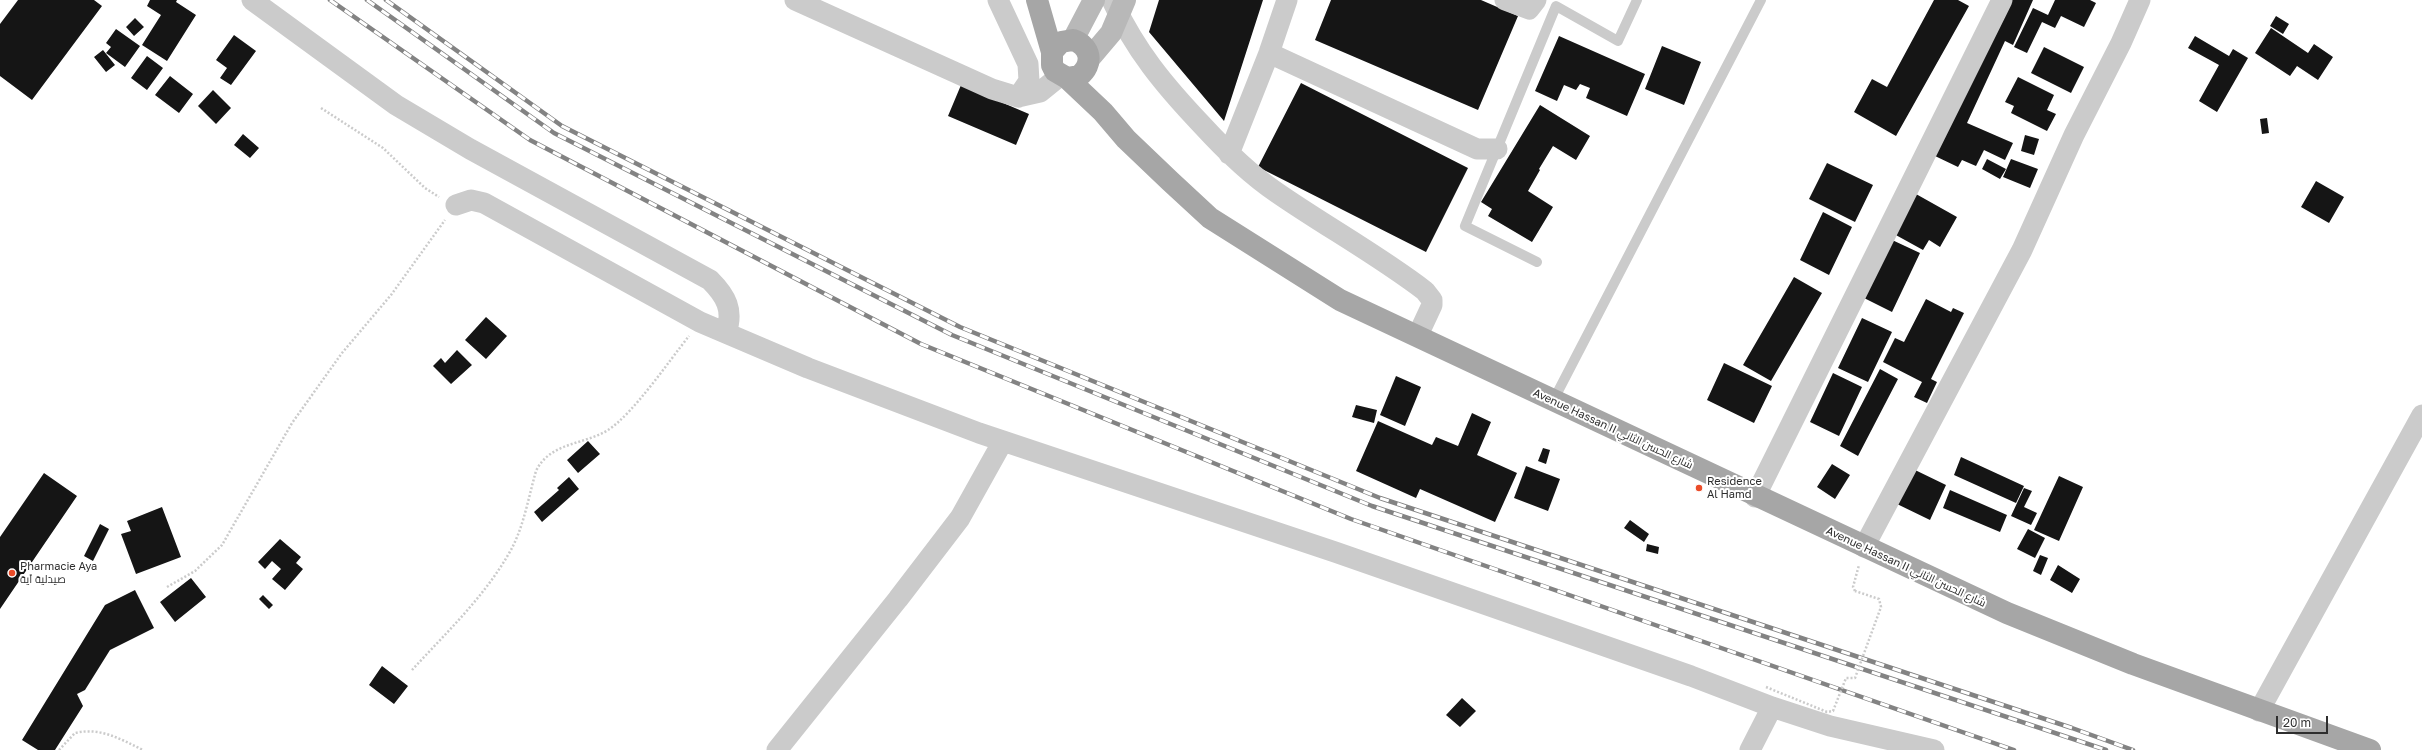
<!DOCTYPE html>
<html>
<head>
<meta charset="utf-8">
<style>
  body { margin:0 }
  #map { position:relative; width:2422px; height:750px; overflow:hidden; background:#fff; font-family:"Golos Text",sans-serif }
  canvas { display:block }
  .scale { position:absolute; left:2276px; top:716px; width:52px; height:18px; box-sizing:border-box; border:2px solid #2e2e2e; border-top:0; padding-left:5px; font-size:12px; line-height:14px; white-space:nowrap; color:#2e2e2e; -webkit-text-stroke:3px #fff; paint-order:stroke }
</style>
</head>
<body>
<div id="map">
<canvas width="2422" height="750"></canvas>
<div class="scale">20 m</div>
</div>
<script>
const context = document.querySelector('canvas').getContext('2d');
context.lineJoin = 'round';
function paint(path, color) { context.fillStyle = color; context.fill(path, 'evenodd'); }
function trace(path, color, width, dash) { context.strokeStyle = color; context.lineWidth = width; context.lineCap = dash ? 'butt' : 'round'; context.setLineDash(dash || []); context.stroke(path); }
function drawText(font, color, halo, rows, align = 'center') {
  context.font = font + ' "Golos Text",Cairo,sans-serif'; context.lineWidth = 4; context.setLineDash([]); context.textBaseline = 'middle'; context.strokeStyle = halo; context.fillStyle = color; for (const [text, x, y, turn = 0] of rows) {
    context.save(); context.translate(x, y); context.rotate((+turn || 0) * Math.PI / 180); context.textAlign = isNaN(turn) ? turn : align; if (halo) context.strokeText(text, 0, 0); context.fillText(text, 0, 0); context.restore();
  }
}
const building = new Path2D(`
  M18,0H94L102,6L32,100L0,76V24Z
  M150,0H177L176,2L196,15L167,61L142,45L161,15L147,6Z
  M1159,0H1263L1224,121L1149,32Z
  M1331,0H1481L1518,16L1478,110L1315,40Z
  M1934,0H1958L1969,6L1896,136L1854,112L1872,79L1887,87Z
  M2007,0H2033L2013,45L2005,41L1967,123L2013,143L2005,160L1984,150L1976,166L1962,160L1958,167L1935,156Z
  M2055,0H2090L2096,3L2084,27L2061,16L2055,28L2042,22L2027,53L2014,47L2033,8L2048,15Z
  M2276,16L2289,24L2283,34L2270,26Z
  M135,18L144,27L134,36L126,27Z
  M2271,28L2308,53L2314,44L2333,57L2318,80L2297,66L2290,76L2255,53Z
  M116,29L140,46L125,67L106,53L111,47L106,43Z
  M234,35L256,51L231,85L220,78L227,68L216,60Z
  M1559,36L1645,74L1627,116L1586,98L1590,88L1580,84L1576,90L1564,85L1557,101L1535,91Z
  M2195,36L2229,56L2233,49L2248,58L2217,112L2199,101L2219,65L2188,48Z
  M1662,46L1701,62L1684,105L1645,89Z
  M2044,47L2084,67L2071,93L2031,73Z
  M103,50L115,65L106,72L94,57Z
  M147,56L163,68L147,90L131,78Z
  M170,76L193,94L179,113L155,95Z
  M2018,77L2054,95L2047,110L2056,114L2047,131L2011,113L2014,106L2005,102Z
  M1301,83L1468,168L1426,252L1258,167Z
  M961,85L1029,114L1016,145L948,116Z
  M213,90L231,108L216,124L198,106Z
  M1540,105L1590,136L1576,160L1553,146L1539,169L1540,170L1528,191L1553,207L1532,242L1488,216L1492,209L1481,202Z
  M2267,118L2269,133L2262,134L2260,119Z
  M243,134L259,148L250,158L234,145Z
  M2025,135L2039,139L2034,155L2021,151Z
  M1987,159L2006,169L2000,179L1982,169Z
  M2011,159L2038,169L2030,188L2003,177Z
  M1827,163L1873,185L1855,222L1809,199Z
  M2316,181L2344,197L2329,223L2301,207Z
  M1916,194L1957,217L1940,247L1929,240L1923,250L1894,234Z
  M1823,212L1852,227L1829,275L1800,260Z
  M1890,239L1920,253L1892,312L1862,297Z
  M1794,277L1822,293L1771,381L1743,365Z
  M1926,299L1951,312L1953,308L1964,313L1931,379L1937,382L1927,403L1914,397L1922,382L1883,362L1895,338L1904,342Z
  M486,317L507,336L486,359L465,340Z
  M1862,318L1892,332L1868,382L1838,368Z
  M457,350L472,365L451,384L433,366L441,358L445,363Z
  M1724,363L1772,386L1754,423L1707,400Z
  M1880,369L1898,379L1858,456L1840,446Z
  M1833,373L1862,387L1839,436L1810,422Z
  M1396,376L1421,387L1405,426L1380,415Z
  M1356,405L1377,410L1374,423L1352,417Z
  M1472,413L1491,422L1477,455L1517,473L1495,522L1420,489L1416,498L1356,471L1378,421L1432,445L1436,437L1458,446Z
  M588,441L600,454L578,473L567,460Z
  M1543,448L1550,450L1546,464L1538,461Z
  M1961,457L2024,486L2016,503L1954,475Z
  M1832,464L1850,475L1835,499L1817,487Z
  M1526,466L1560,479L1548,511L1514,498Z
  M1913,469L1946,485L1930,520L1897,504Z
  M44,473L77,496L0,609V537Z
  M2059,476L2083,487L2059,541L2034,530Z
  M569,477L579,489L542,522L534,512L559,490L557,488Z
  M2024,488L2032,491L2024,507L2037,513L2031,525L2011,516Z
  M1950,490L2007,515L2000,532L1943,508Z
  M162,507L181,557L136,574L121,534L131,531L127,521Z
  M1630,520L1649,534L1644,542L1624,528Z
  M100,524L109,529L93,561L84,556Z
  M2028,529L2045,538L2035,558L2017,549Z
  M280,539L301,557L296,563L303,569L285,590L272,579L281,569L272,561L265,569L258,562Z
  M1647,544L1659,547L1658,554L1646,551Z
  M2040,555L2048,558L2041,575L2033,571Z
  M2058,565L2080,579L2072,593L2050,580Z
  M191,578L206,597L175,622L160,602Z
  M135,590L154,628L110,650L85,690L77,694L83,706L55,750H38L22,740L105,605Z
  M263,595L273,605L269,609L259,599Z
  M382,666L408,686L394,704L369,685Z
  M1462,698L1476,711L1460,727L1446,715Z`);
const path = new Path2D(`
  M321,108L383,148L425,188L439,197
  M167,587L195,571L222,545L292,423L342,353L391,295L445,220
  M1855,591L1853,587L1859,565
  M412,670C445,634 483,598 508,555C523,531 528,499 536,471C550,442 584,445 608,430C633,414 669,361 689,336
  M59,750L75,733C101,727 120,739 143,750`);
const lane = new Path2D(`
  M1537,262L1465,226L1556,6L1618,41L1637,0
  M1553,401L1761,0`);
const street = new Path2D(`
  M252,0L396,105L470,149L710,280C726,296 734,310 726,333
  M795,0L992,89L1018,97L1029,81L1028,64L998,0
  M1112,0C1135,50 1164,85 1202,125C1224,149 1248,173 1276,192C1325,226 1378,255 1425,291L1432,300V305L1418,335
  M1505,0L1529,9L1536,0
  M1269,53L1477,149H1497
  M1018,97L1040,92L1061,75
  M1229,154L1269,53L1287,0
  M456,205L471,200L484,203L700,322L808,368L979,433L1335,552L1691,676L1772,707L1830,726L1934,750
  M1755,497L2002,0
  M1864,547L2022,250L2074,135L2121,43L2140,0
  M2259,711L2422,415
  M777,750L898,599L960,518L1003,441
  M1750,750L1772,707`);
const secondary = new Path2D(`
  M1073,40L1094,0
  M1089,59L1111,33L1125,0`);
const primary = new Path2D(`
  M1037,0L1052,52
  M1067,78L1079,76C1094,64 1091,46 1073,40L1061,42L1052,52V65L1055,71L1067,78L1103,112L1126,139L1170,181L1210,218L1340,300L2007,613L2133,664L2370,750`);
const rail = new Path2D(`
  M330,0L530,140L921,344L1351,519L2014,750
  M367,0L554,133L952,335L1372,506L2106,750
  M386,0L562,126L960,327L1380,498L2072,728L2133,750`);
const pathBridge = new Path2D(`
  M1766,687L1827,712L1833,711L1846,678H1855L1881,607L1879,599L1855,591`);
const markers = [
  [1699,488,4,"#eb4c29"],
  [12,573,4,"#eb4c29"]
];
const streetNames = [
  ["Avenue Hassan II شارع الحسن الثاني",1613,429,25],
  ["Avenue Hassan II شارع الحسن الثاني",1906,567,25]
];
const poiNames = [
  ["Residence",1707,482],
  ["Al Hamd",1707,495],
  ["Pharmacie Aya",20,567],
  ["صيدلية اًية",20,580]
];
paint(building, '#151515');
trace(path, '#cbcbcb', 2.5, [2, 2]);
trace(lane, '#cbcbcb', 10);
trace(street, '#cbcbcb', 21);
trace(secondary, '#b8b8b8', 22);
trace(primary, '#a6a6a6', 22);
trace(rail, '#838383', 4.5);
trace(rail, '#fff', 3, [9]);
trace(pathBridge, '#cbcbcb', 2.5, [2, 2]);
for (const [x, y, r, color] of markers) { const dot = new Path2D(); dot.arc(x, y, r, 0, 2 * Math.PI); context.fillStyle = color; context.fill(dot); trace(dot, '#fff', 1.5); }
drawText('11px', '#2e2e2e', '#fff', streetNames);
drawText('11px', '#2e2e2e', '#fff', poiNames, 'left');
</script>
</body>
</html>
